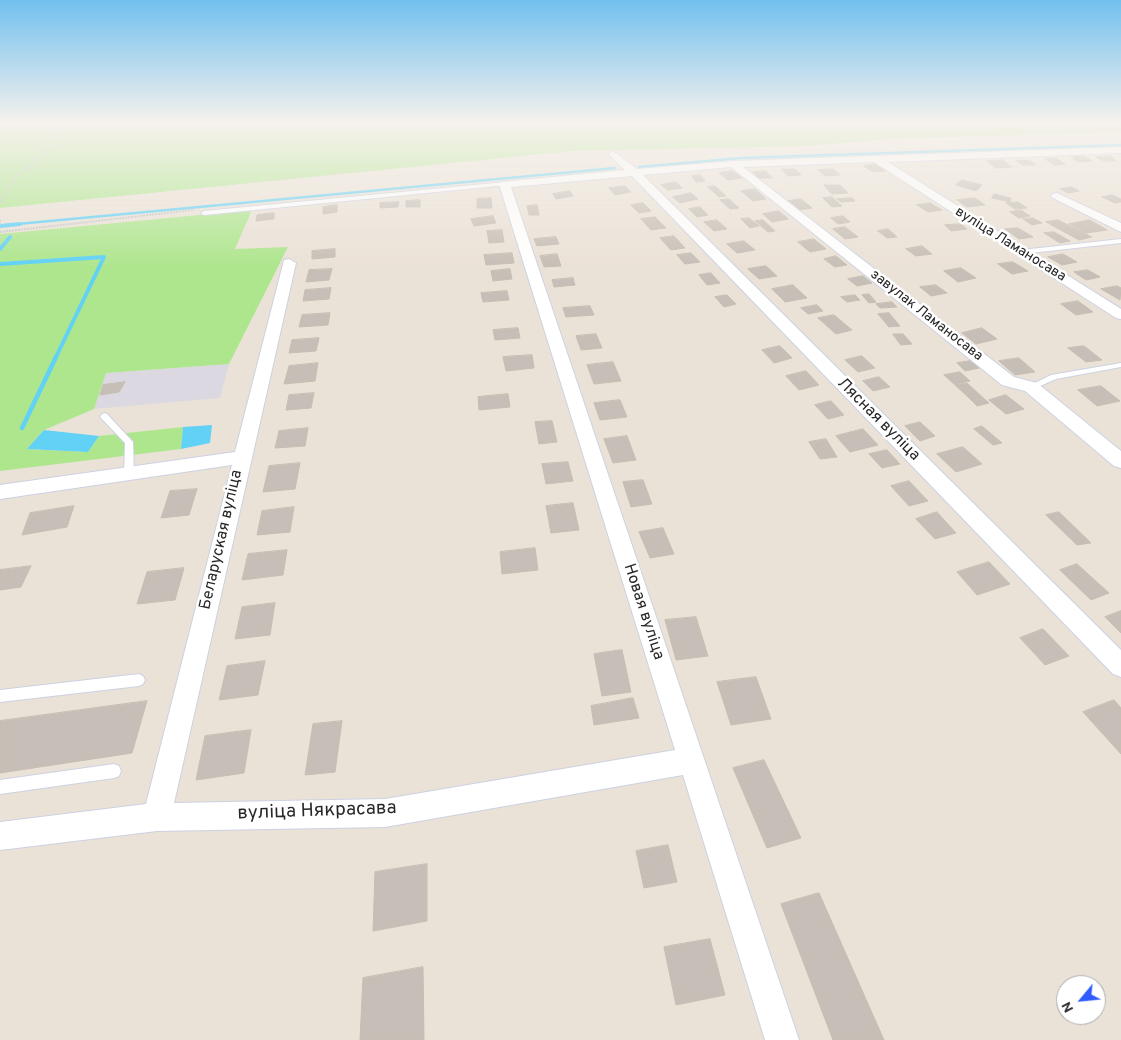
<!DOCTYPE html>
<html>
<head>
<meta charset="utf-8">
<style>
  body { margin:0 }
  #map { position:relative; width:1121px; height:1040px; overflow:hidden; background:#ebe2d7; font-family:Overpass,sans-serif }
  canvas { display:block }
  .north { position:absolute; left:1056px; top:975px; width:50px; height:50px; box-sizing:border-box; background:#fff; border:1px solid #a9a9a9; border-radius:50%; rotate:242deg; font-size:14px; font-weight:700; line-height:20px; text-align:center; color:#272727 }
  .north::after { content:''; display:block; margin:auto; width:18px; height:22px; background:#2f5bff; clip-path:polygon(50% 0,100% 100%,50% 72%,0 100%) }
</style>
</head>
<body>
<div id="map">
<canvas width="1121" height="1040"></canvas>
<div class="north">N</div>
</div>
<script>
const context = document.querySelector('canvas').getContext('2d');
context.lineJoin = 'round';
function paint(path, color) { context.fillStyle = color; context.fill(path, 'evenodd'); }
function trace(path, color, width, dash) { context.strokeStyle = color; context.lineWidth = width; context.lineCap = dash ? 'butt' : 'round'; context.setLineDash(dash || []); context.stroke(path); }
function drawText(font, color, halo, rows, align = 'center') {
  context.font = font + ' Overpass,sans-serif'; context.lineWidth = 5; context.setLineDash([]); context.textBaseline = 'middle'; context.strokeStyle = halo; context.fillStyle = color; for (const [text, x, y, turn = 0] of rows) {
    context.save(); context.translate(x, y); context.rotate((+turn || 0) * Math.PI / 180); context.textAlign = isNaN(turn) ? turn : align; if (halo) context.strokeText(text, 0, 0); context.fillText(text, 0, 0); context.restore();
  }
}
const industrial = new Path2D(`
  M229,364L220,398L94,409L106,373Z`);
const green = new Path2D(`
  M0,122H1121V132L888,139L808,146L572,151L0,208Z
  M252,210L235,249L288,247L229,364L106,373L94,409L44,430L27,449L88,452L99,436L183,427L181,449L0,471V234Z`);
const water = new Path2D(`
  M212,425L210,443L181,449L183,427Z
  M44,430L99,436L88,452L27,449Z`);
const streamFar2 = new Path2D(`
  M639,167L741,158L1121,145
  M7,225L615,168`);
const streamFar1 = new Path2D(`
  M0,226L20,224
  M0,249L10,237
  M0,264L104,257L55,359`);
const stream = new Path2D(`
  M22,428L56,357`);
const building = new Path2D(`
  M1084,156L1092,161L1078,162L1071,157Z
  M1110,156L1117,161H1103L1096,157Z
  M1056,158L1065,164L1054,165L1045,159Z
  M1003,160L1012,167L996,168L987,161Z
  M1016,160H1029L1036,165H1023Z
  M875,164L885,171L873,172L864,166Z
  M782,169H795L801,175L788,176Z
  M833,169L840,175L825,176L818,170Z
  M733,171L742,178L728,180L719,173Z
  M766,171L772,178H758L753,172Z
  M700,175L705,181L696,182L692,176Z
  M962,180L982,185L976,191L956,185Z
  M676,182L682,188L668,190L661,185Z
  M824,185H840L848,193L832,194Z
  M625,186L631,192L615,195L609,188Z
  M715,186L726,196L719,197L708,187Z
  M1072,187L1079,191L1068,193L1060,189Z
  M755,189L766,199L753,201L741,191Z
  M570,191L573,196L556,199L553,194Z
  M691,193L698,199L680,203L673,197Z
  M994,194L1011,198L1010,202L992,198Z
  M1112,195L1121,199V202L1115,203L1102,197Z
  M832,197L842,206L832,207L823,198Z
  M491,198L492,208H477V199Z
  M852,198L855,201L841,202L837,199Z
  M975,198L985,205L967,207L957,200Z
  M729,199L739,208L730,209L720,200Z
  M801,199L812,208L799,210L788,201Z
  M420,200V207H406V201Z
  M399,202L398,207L380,208V203Z
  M1018,202L1027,208L1015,209L1006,203Z
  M643,203L651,211L639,213L631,205Z
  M930,203L942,210L928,212L917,205Z
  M337,205V212L323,214V207Z
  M537,205L539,215H529L527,206Z
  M700,207L708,215L697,217L689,209Z
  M1021,210L1030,216L1019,218L1010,212Z
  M779,211L788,219L772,222L763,214Z
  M274,213V219L256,221L257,215Z
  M493,216L496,223L474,226L471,219Z
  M843,216L850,222L838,224L831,218Z
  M655,217L666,228L651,230L641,219Z
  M749,218L759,226L750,228L741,219Z
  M1033,218L1042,223L1032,225L1023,219Z
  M717,220L727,229L714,231L704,222Z
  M763,220L775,231L768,232L755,221Z
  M1058,220L1092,237L1079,240L1046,222Z
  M1090,220L1107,230L1086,233L1069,224Z
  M961,224L967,229L951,231L945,225Z
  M845,227L858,237L845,239L833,229Z
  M1018,228L1033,237L1019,239L1005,229Z
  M888,229L897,237L887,238L878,231Z
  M502,230L504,242L489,243L487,231Z
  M1054,232L1070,241L1060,243L1044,233Z
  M674,236L685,248L671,250L660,238Z
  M556,237L559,244L537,246L534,239Z
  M814,239L826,249L810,252L798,242Z
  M744,241L755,250L737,253L727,244Z
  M922,246L932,254L916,256L906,249Z
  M335,249V257L312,259V251Z
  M512,253L514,263L486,265L484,255Z
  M691,253L700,262L685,264L677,255Z
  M557,254L561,266L544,267L540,256Z
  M1063,254L1077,262L1062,265L1048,257Z
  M836,256L847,265L835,267L824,259Z
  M1013,262L1028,271L1012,274L998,264Z
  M766,266L777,276L759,279L748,269Z
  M961,268L976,278L958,282L944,271Z
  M332,269L329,280L306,282L309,270Z
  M510,269L512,279L493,281L491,271Z
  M1088,270L1100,277L1086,280L1074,272Z
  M711,273L720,283L707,285L699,275Z
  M863,276L872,283L857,286L848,279Z
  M573,278L575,285L554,287L552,280Z
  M793,285L807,298L785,302L772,289Z
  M936,285L947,293L931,296L920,287Z
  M1117,286L1121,288L1120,300L1101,289Z
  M331,288L329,299L303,301L305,290Z
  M507,291L509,300L483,302L481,293Z
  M869,294L876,302L869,303L862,295Z
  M727,295L736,304L724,307L715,297Z
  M855,295L860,300L847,302L841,297Z
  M1078,301L1093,312L1076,315L1061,304Z
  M892,302L897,307L880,308L876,304Z
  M817,305L823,311L808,314L801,308Z
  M590,306L594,315L566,317L563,308Z
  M330,313L328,325L299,327L302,315Z
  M889,313L900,326L889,327L878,314Z
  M834,315L852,330L836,334L818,318Z
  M518,328L520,338L495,340L493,330Z
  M982,328L997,339L976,344L962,333Z
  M596,334L602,348L581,350L576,336Z
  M893,334H903L912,344L901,345Z
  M319,338L316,351L289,353L292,340Z
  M780,346L792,358L774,363L762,350Z
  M1084,346L1102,360L1086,362L1068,348Z
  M532,355L534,368L506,371L503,357Z
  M862,356L875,368L858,372L845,360Z
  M1019,358L1035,372L1015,375L999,361Z
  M976,360L984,367L965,371L957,363Z
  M613,362L621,381L594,384L587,365Z
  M318,363L315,381L284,384L289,366Z
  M806,371L819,385L799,390L786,376Z
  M960,372L970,381L954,384L944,375Z
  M879,377L890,387L873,391L863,381Z
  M125,382L119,392L100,395L103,385Z
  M967,383L979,394L967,396L955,385Z
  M1101,386L1120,401L1097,406L1078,390Z
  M314,393L311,408L286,410L289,395Z
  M508,394L510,407L479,410L478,397Z
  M979,394L989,403L977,406L967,396Z
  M1006,395L1024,409L1006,414L989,400Z
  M620,400L627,417L600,420L594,403Z
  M831,401L844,415L828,419L815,405Z
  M552,421L557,442L539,444L535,422Z
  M920,422L935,436L920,441L905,426Z
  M982,426L1002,443L993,445L974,429Z
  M308,428L305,446L275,448L279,431Z
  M863,429L878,445L850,452L836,436Z
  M627,436L636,460L613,463L604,439Z
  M826,439L837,457L820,459L809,442Z
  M963,447L982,464L956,472L937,454Z
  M887,450L900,464L882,468L869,454Z
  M568,462L573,481L546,484L542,464Z
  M300,463L295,489L263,492L269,466Z
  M643,480L652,504L631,507L623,482Z
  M909,481L928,501L909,506L891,486Z
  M197,489L189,515L161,518L170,491Z
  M573,503L579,530L551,533L546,506Z
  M74,506L67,527L22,535L30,513Z
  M294,507L290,532L257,535L262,511Z
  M937,512L956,533L935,539L916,519Z
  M1059,512L1091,543L1077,545L1046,515Z
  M663,528L674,554L650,558L639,532Z
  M535,548L538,570L502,574L500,552Z
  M287,550L283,575L242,580L248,554Z
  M989,562L1010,584L977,595L957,572Z
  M1077,564L1109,593L1091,600L1060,570Z
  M31,566L21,587L0,590V570Z
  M184,568L175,600L137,604L147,572Z
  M275,603L270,635L235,639L242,607Z
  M1121,611V633L1105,617Z
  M696,617L708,656L676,660L665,620Z
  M1043,629L1069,656L1045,665L1020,638Z
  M622,650L631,692L602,696L594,654Z
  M265,661L258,695L219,700L227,666Z
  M756,677L771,719L731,725L717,682Z
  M633,698L639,718L594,725L591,706Z
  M1114,700L1121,708V754L1083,712Z
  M147,701L132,753L0,773V721Z
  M342,721L335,772L305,775L313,724Z
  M251,730L244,773L196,780L205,736Z
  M764,760L801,838L767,848L733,768Z
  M668,845L677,882L644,888L636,851Z
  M427,864V921L373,931L375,872Z
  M819,893L884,1040H833L781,904Z
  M710,939L725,995L676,1005L664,947Z
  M423,967L424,1040H360L363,978Z`);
const path = new Path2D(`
  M0,203L18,174L31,167L37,158L49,149L50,139L67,126L63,122
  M0,220V225
  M0,232L193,210`);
const service = new Path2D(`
  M505,182L508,184L507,185L204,215L201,213L204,211Z
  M1121,239V243L1021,254L1018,252L1021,250Z
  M1121,363V367L1056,379L1031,390L1027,387L1051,375Z
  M104,413L107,414L133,442L134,474L132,476H126L124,474L125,443L101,418L100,416Z
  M139,674L143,676L145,680L143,684L139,686L0,702V690Z
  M114,764L119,766L121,771L119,776L114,778L0,794V780Z`);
const minor = new Path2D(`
  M1121,147V153L888,162L1121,309V319L1116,318L874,162L743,167L1014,377L1037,383L1121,451V468L1114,466L1025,391L1002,385L731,167L643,175L1121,650V677L1113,674L632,176L511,187L799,1040H765L683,775L385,827L157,831L0,850V822L146,804L232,465L0,499V485L235,452L284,260L289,259L296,263L174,803L385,799L675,750L499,184L501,182L625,170L608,154L613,151L637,169L733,161Z
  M1057,193L1121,223V232L1053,198L1051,196L1053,194Z`);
const farStreetnames = [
  ["вуліца Ламаносава",1010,245,32],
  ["завулак Ламаносава",926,316,38]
];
const streetNames = [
  ["Лясная вуліца",878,420,45],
  ["Беларуская вуліца",222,540,-77],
  ["Новая вуліца",643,612,72]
];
const nearStreetnames = [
  ["вуліца Някрасава",317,812,-2]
];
paint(industrial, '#dbd8e2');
paint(green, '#aee68e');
paint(water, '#61d1f6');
trace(streamFar2, '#61d1f6', 2.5);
trace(streamFar1, '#61d1f6', 4);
trace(stream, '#61d1f6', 4.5);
paint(building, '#c6bfb7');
trace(building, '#c6beb1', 1);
trace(service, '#ccd1e2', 2);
trace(minor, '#ccd1e2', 2);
trace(path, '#c7c7c7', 2, [2, 1]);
paint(service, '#fff');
paint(minor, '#fff');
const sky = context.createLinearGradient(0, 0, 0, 267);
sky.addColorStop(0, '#72c0ee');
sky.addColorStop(0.46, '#f6f2ed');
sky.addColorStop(1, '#f6f2ed00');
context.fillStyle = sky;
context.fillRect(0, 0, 1121, 267);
drawText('14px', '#272727', '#fff', farStreetnames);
drawText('16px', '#272727', '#fff', streetNames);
drawText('19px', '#272727', '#fff', nearStreetnames);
</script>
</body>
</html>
